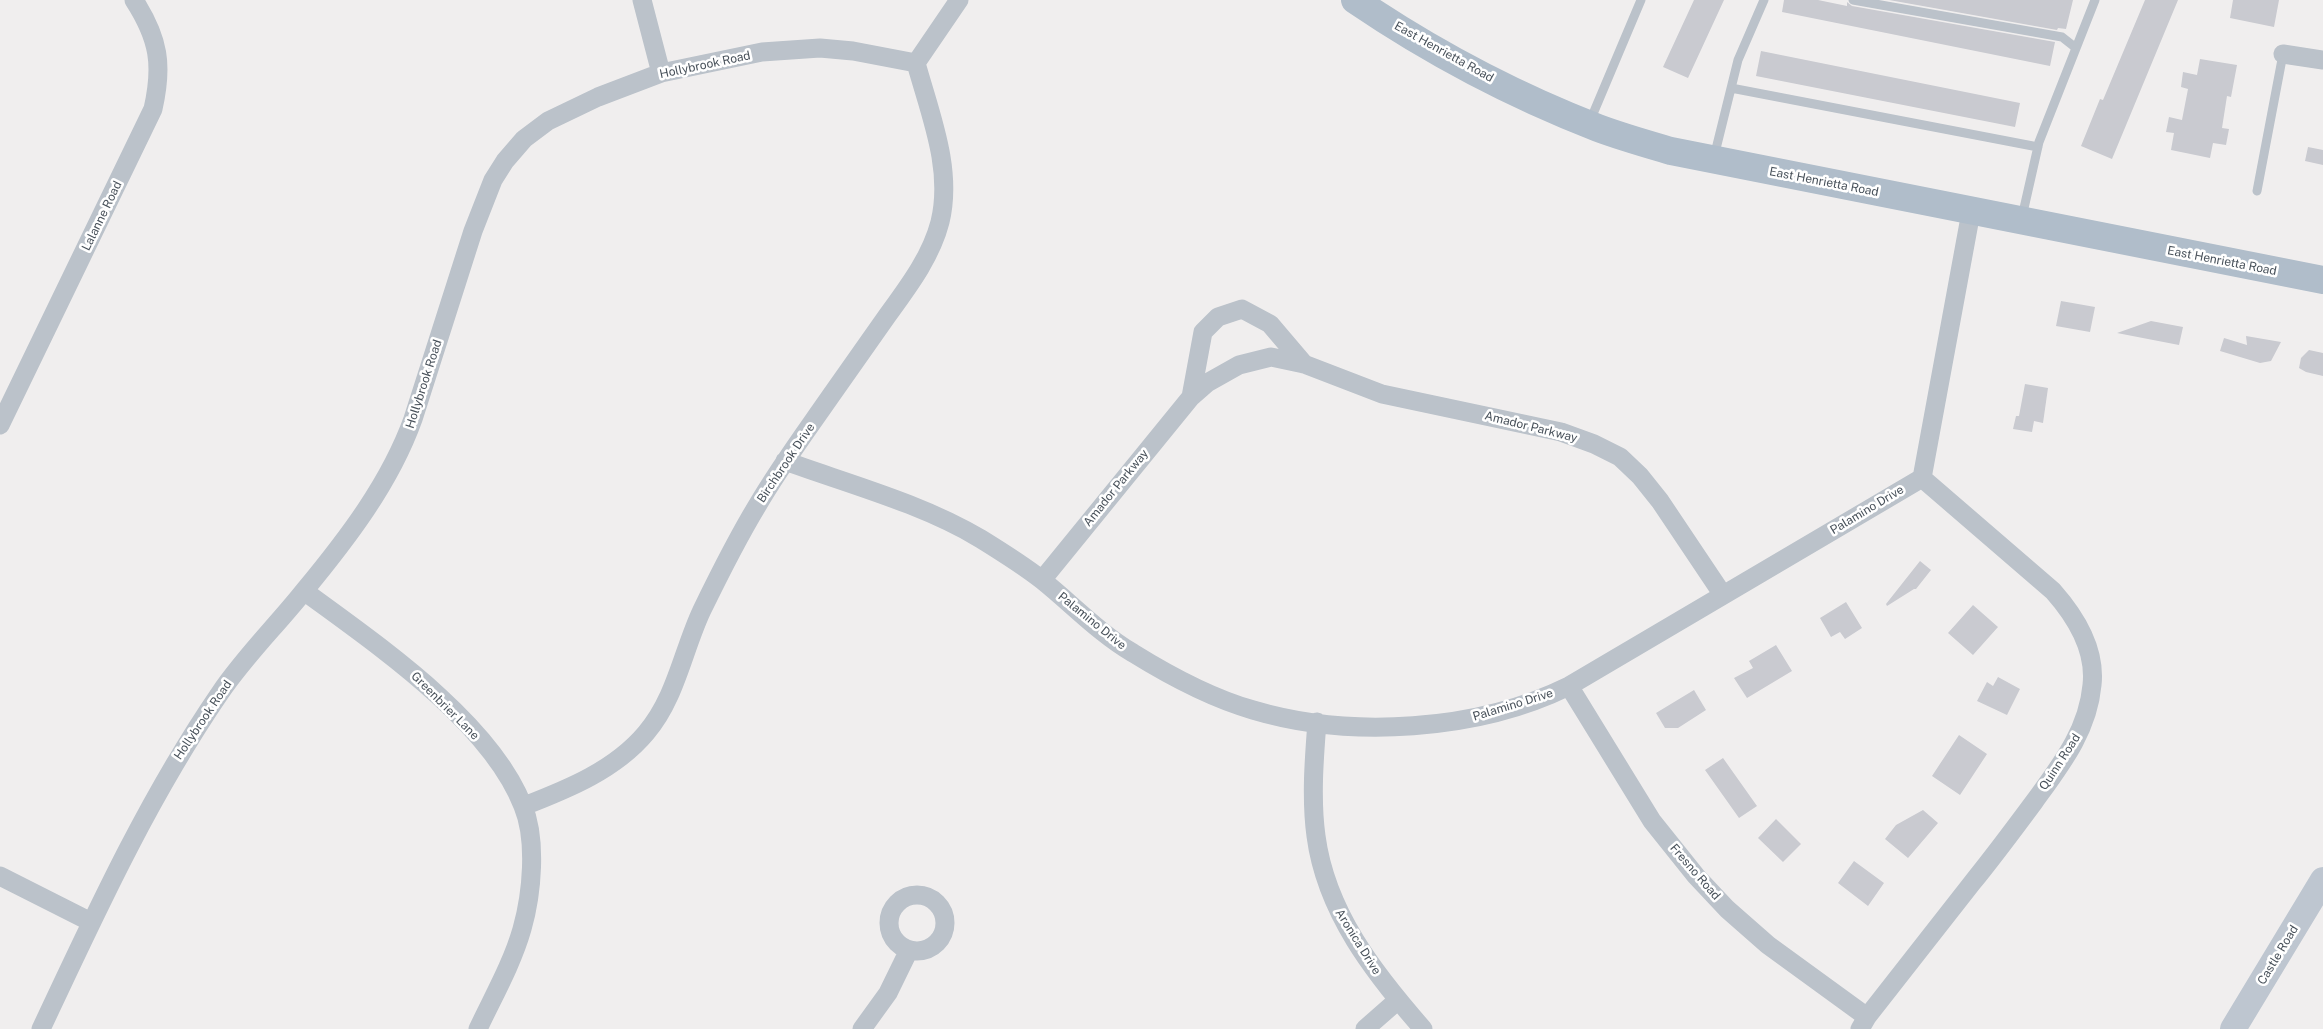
<!DOCTYPE html>
<html>
<head>
<meta charset="utf-8">
<style>
  body { margin:0 }
  canvas { display:block; background:#f0eeee }
</style>
</head>
<body>
<canvas width="2323" height="1029"></canvas>
<script>
const context = document.querySelector('canvas').getContext('2d');
context.lineJoin = 'round';
function paint(path, color) { context.fillStyle = color; context.fill(path, 'evenodd'); }
function trace(path, color, width, dash) { context.strokeStyle = color; context.lineWidth = width; context.lineCap = dash ? 'butt' : 'round'; context.setLineDash(dash || []); context.stroke(path); }
function drawText(font, color, halo, rows, align = 'center') {
  context.font = font + ' "Public Sans",sans-serif'; context.lineWidth = 5; context.setLineDash([]); context.textBaseline = 'middle'; context.strokeStyle = halo; context.fillStyle = color; for (const [text, x, y, turn = 0] of rows) {
    context.save(); context.translate(x, y); context.rotate((+turn || 0) * Math.PI / 180); context.textAlign = isNaN(turn) ? turn : align; if (halo) context.strokeText(text, 0, 0); context.fillText(text, 0, 0); context.restore();
  }
}
const building = new Path2D(`
  M1694,0H1724L1688,78L1663,67Z
  M1784,0H1818L1847,6V2L1852,6L2055,42L2050,66L1782,12Z
  M1889,0H2073L2066,29L2058,28L2057,30Z
  M2145,0H2178L2112,159L2081,146L2100,99L2103,100Z
  M2233,0H2279L2274,27L2230,18Z
  M1761,51L2020,103L2015,127L1756,76Z
  M2200,59L2237,65L2231,97L2227,96L2222,128L2229,129L2226,145L2213,143L2210,158L2171,150L2174,133L2166,132L2169,117L2182,120L2188,89L2181,87L2183,72L2197,75Z
  M2308,147L2323,150V165L2305,161Z
  M2061,301L2095,307L2090,332L2056,326Z
  M2151,321L2183,327L2179,345L2117,333Z
  M2246,336L2281,342L2271,361L2260,363L2220,351L2224,338L2247,345Z
  M2309,350L2323,353V376L2306,372L2299,368L2301,358Z
  M2025,384L2048,388L2043,423L2034,421L2032,432L2013,429L2016,416H2019Z
  M1920,561L1931,570L1916,589H1914L1887,606L1886,604Z
  M1846,602L1862,628L1845,639L1840,632L1831,637L1820,618Z
  M1973,605L1998,627L1973,655L1948,633Z
  M1776,645L1792,671L1747,698L1734,678L1753,668L1749,661Z
  M1998,677L2020,689L2007,715L1977,701L1987,682L1993,686Z
  M1694,690L1706,710L1678,728H1665L1656,713Z
  M1959,735L1987,754L1960,795L1932,776Z
  M1723,758L1757,806L1739,818L1705,770Z
  M1923,810L1938,823L1908,858L1885,839L1896,825Z
  M1776,819L1801,844L1783,862L1758,838Z
  M1854,861L1884,883L1868,906L1838,883Z`);
const lane = new Path2D(`
  M1853,0L2062,37L2076,48
  M1731,88L2038,147
  M1590,121L1641,0
  M1714,157L1738,60L1764,0
  M2257,191L2283,54
  M2022,217L2039,142L2095,0`);
const street = new Path2D(`
  M642,0L661,73
  M2283,54L2323,60
  M916,63L959,0
  M1191,397L1203,332L1218,317L1242,309L1270,324L1304,364
  M0,425L153,109C163,65 159,39 134,0
  M785,461C849,484 923,504 981,539C1002,552 1023,565 1042,580C1072,604 1099,633 1133,653C1170,676 1211,698 1253,710C1350,739 1478,731 1569,686L1922,478L1971,212
  M1042,580L1191,397L1207,383L1239,365L1271,357L1304,364L1382,394L1561,432L1594,444L1620,457L1640,476L1660,501L1723,595
  M304,591C376,644 490,721 523,806C537,840 532,894 522,929C512,964 493,997 478,1029
  M1569,686L1652,821L1696,876L1727,909L1768,945L1867,1017
  M1317,722C1314,760 1311,799 1316,836C1326,912 1374,973 1423,1029
  M524,806C568,789 615,770 646,733C676,698 683,650 702,610C719,575 737,539 757,506C779,468 805,433 830,397C849,370 868,343 887,316C908,287 931,257 940,222C953,169 930,114 916,63
  M0,876L91,922
  M889 923a28 28 0 1 1 56 0a28 28 0 1 1-56 0Z
  M41,1029C95,914 148,798 220,693C245,656 277,625 304,591C347,539 390,483 413,419L473,231L493,180L505,161L524,139L548,121L598,97L661,73L762,52L820,48L853,51L916,63
  M862,1029L888,993L909,950
  M1365,1029L1398,1000
  M1860,1029L1867,1017C1902,972 1937,928 1972,883C1994,856 2014,829 2034,802C2060,766 2088,731 2092,685C2096,649 2076,617 2053,591L1922,478`);
const secondary = new Path2D(`
  M2233,1029L2323,880`);
const primary = new Path2D(`
  M1355,0C1430,51 1513,95 1598,128C1622,137 1647,144 1671,151L2323,280`);
const streetNames = [
  ["East Henrietta Road",1444,52,29],
  ["Hollybrook Road",705,65,-12],
  ["East Henrietta Road",1824,182,11],
  ["Lalanne Road",102,216,-64],
  ["East Henrietta Road",2222,261,11],
  ["Hollybrook Road",424,384,-72],
  ["Amador Parkway",1531,427,14],
  ["Birchbrook Drive",786,463,-56],
  ["Amador Parkway",1116,488,-51],
  ["Palamino Drive",1867,510,-31],
  ["Palamino Drive",1092,621,39],
  ["Palamino Drive",1513,705,-17],
  ["Greenbrier Lane",445,706,45],
  ["Hollybrook Road",203,720,-56],
  ["Quinn Road",2060,762,-57],
  ["Fresno Road",1695,872,49],
  ["Aronica Drive",1358,942,58],
  ["Castle Road",2278,955,-59]
];
paint(building, '#c9cad0');
trace(lane, '#bbc2ca', 9);
trace(street, '#bbc2ca', 19);
trace(secondary, '#bec6d0', 26);
trace(primary, '#b0bdca', 28);
drawText('12px', '#48515a', '#fff', streetNames);
</script>
</body>
</html>
